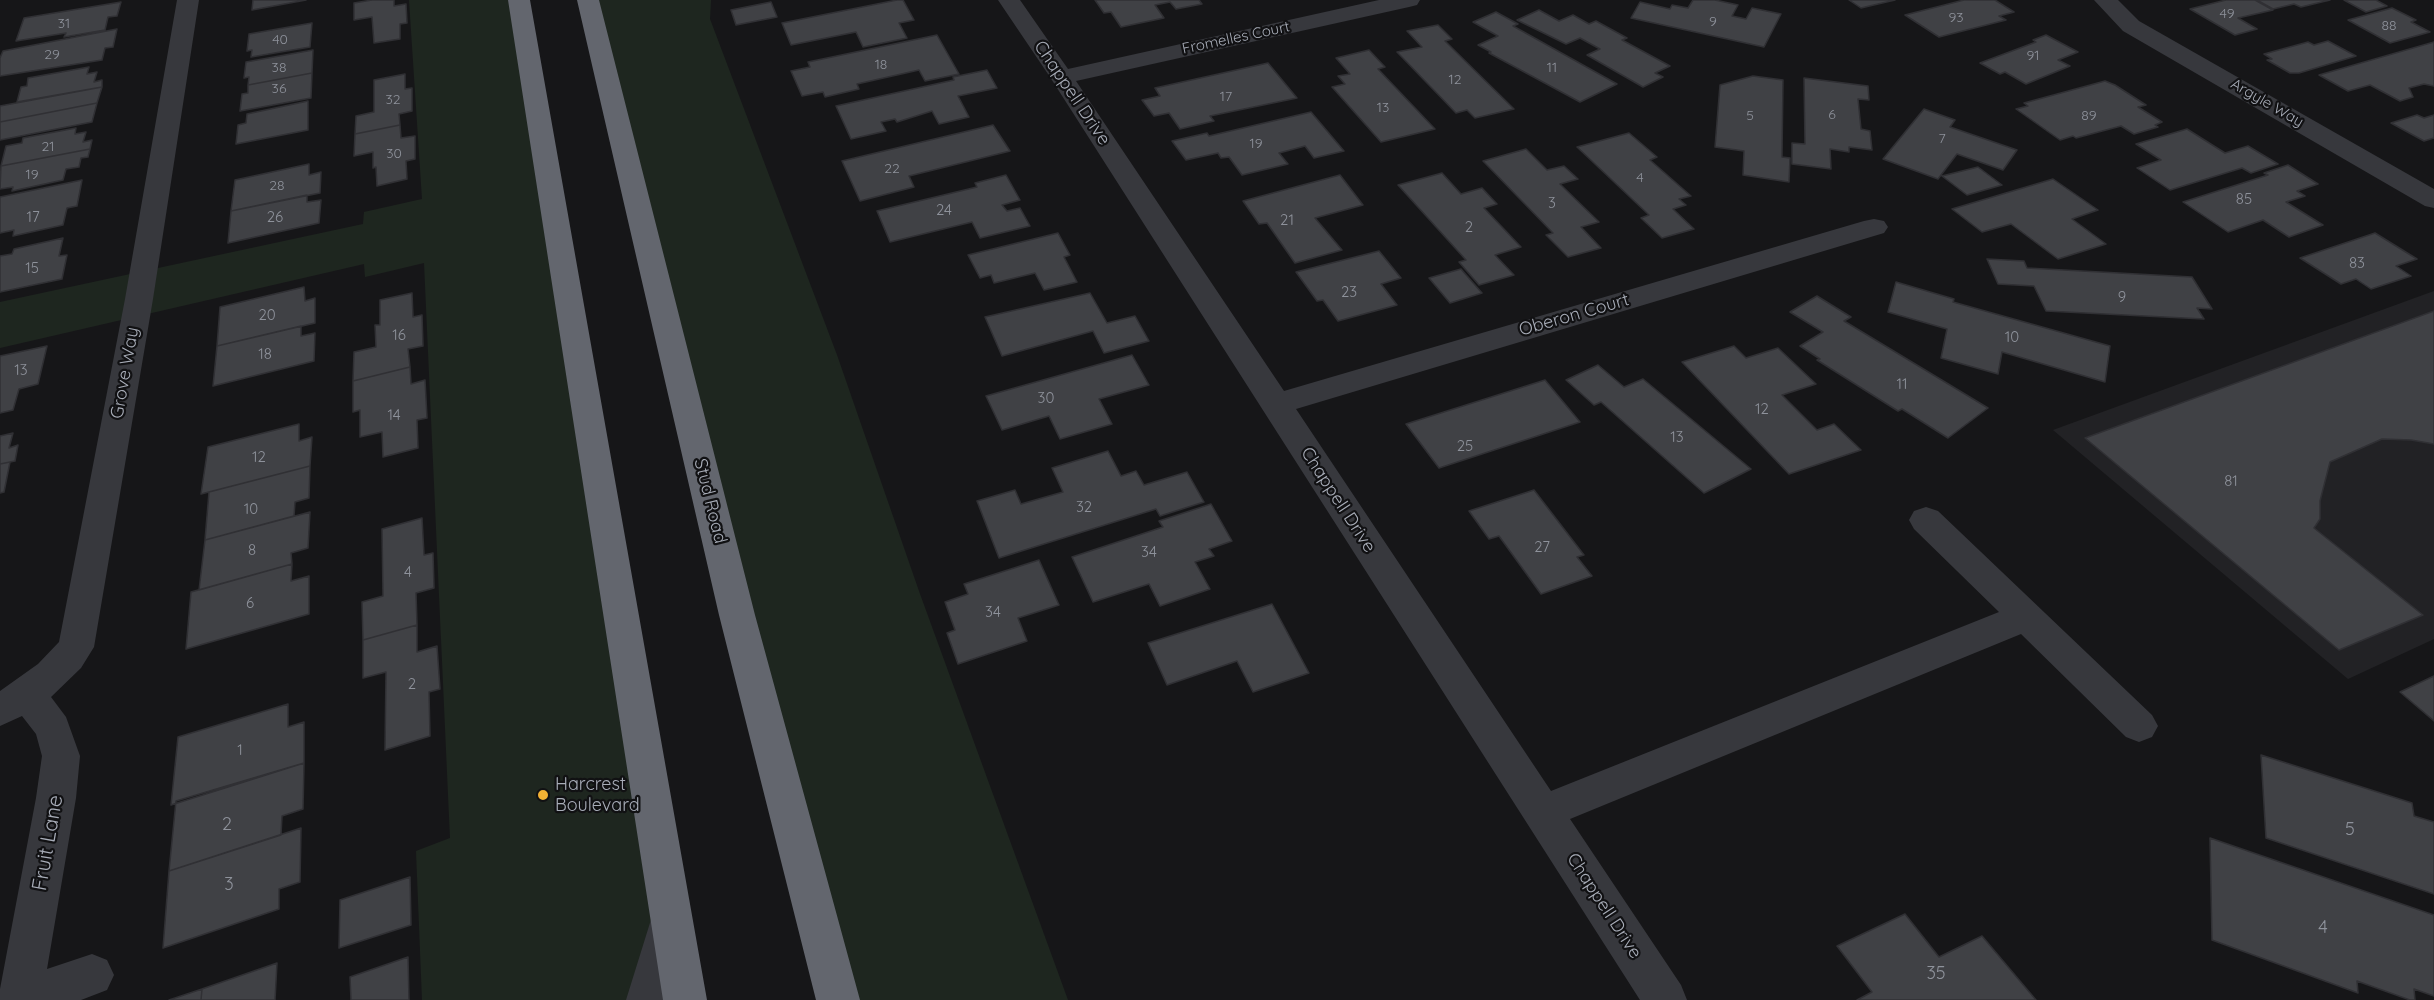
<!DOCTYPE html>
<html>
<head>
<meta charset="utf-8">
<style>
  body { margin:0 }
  canvas { display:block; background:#161618 }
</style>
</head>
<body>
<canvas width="2434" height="1000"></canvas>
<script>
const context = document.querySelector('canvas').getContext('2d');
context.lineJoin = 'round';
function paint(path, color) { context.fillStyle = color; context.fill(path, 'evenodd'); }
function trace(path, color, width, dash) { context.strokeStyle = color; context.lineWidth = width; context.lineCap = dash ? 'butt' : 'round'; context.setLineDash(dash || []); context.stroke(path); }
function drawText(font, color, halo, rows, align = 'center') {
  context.font = font + ' Quicksand,sans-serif'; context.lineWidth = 4.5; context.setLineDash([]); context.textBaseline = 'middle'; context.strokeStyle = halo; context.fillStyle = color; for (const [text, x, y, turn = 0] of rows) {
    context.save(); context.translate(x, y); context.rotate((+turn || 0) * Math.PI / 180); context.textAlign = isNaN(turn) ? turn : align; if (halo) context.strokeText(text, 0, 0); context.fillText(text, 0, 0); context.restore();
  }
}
const built = new Path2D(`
  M2434,291V639L2348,679L2053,430Z`);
const green = new Path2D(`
  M409,0H518L671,918L648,1000H422L416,851L450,838L424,263L365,277L364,264L0,348V302L363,224L364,212L422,199Z
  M588,0H711L710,19L837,355L920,594L1068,1000H838Z`);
const building = new Path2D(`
  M253,0H306L252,10Z
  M372,0H394V6L406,4L407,23L400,24V39L374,43L372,17L354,20V3Z
  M897,0H903L914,20L899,23L907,38L863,47L856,32L791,45L782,23Z
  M1095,0H1199L1202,4L1176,9L1170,2L1155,5L1164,18L1121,27L1111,12L1104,13Z
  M1693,0H1715L1738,5L1732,16L1746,19L1752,8L1781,14L1764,47L1631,18L1640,2L1670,9L1672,5L1688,8Z
  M1849,0H1895L1861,8Z
  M1964,0H1995L2014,12L1999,16L2006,20L1939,37L1905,15Z
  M2226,0H2255L2273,10L2238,18L2257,29L2235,35L2190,9Z
  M2257,0H2330L2301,7L2294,4L2273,9Z
  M2344,0H2376L2387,6L2366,12Z
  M121,2L117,16L108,17L105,30L64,37L66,33L16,41L24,18Z
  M771,2L777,17L736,25L731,10Z
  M2392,8L2416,20L2411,22L2430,32L2390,43L2348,20Z
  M1539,10L1559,21L1573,15L1589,24L1596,21L1627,38L1622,40L1670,66L1655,73L1663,77L1643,87L1587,55L1600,49L1580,38L1566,44L1517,20Z
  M1496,12L1518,24L1513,26L1617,84L1580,102L1489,53L1491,52L1478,45L1498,36L1473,22Z
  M312,23L310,47L251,57L252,50L247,51L249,34Z
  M1438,25L1452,39L1445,41L1514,109L1475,118L1467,110L1456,113L1397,52L1422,47L1407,31Z
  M117,29L113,47L105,48L102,60L0,76V58L3,51Z
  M937,35L959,74L925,81L919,70L857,84L859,89L825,97L823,92L802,96L791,71L810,67L808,62Z
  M2046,35L2078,52L2058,60L2070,66L2026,84L2005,72L2000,74L1980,63L2036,42L2033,40Z
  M2328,41L2356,56L2299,73H2290L2267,60L2272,59L2264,54L2308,42L2314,45Z
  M2434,42V86L2424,84L2409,88L2413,97L2400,101L2370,85L2348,91L2319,75Z
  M313,50L312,73L248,85L249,77L244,78L246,62Z
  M1369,50L1385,67L1378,69L1435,129L1381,142L1332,87L1345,84L1338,76L1350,74L1336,58Z
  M1268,63L1297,98L1210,116L1214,121L1180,129L1169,113L1154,116L1142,100L1160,96L1155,88Z
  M89,67L87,74L97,72L94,82L102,80V87L17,102L21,87L27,86L28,78Z
  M987,70L997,88L958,96L969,117L939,124L932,111L897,122L895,119L881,122L886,131L851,139L836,106L954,80L953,77Z
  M312,73L311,98L240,111L242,94L248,93V85Z
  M405,74V89L412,88V111L399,114L400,125L355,134L356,116L374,112V80Z
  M1753,76L1783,80L1782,157L1790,158L1789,182L1743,175L1744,151L1715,147L1720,85Z
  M1804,78L1868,86L1869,100L1858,99L1861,129L1870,131L1872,150L1849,147V152L1830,149L1831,169L1792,164V143L1805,144Z
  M2105,81L2115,85L2146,105L2138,107L2162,122L2155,125L2158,127L2134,134L2121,126L2076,138L2073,136L2060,140L2016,109L2028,106L2024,103Z
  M102,87L97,103L0,122V106Z
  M308,101V130L236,144L238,125L246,123L247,114Z
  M97,103L92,122L0,140V122Z
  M1924,109L1955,120L1950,127L2017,150L2003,170L1957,154L1938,179L1883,159Z
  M1311,112L1344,151L1314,158L1305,146L1279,153L1288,164L1242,175L1229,157L1221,158L1218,153L1186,160L1172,141L1207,133L1209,136Z
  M2417,115L2424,118L2434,115V138L2424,141L2391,123Z
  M400,125L401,138L415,136V159L406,161L407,179L377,186L376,167L373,168V152L354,156L355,134Z
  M993,125L1010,151L909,176L914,187L860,201L842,161Z
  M76,128L75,134L86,132L83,142L92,140L90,149L1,166L6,146L22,143L23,138Z
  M2187,129L2225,153L2248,146L2278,164L2251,173L2242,168L2170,190L2137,168L2161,160L2136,144Z
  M1629,133L1657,157L1650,160L1691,196L1679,199L1686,205L1673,209L1694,229L1662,238L1641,218L1649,215L1577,147Z
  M90,149L88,157L81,158L79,167L66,169L63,180L12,191L13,187L0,189L1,166Z
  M1526,149L1547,170L1564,166L1578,179L1560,184L1599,222L1581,227L1601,248L1568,257L1546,235L1553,233L1483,161Z
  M309,164V175L321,172L320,193L231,211L235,180Z
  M2288,165L2318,184L2297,191L2305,196L2286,202L2323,225L2289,237L2263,220L2228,232L2183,202L2268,175L2264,173Z
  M1978,167L2002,185L1967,195L1942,176Z
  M1442,173L1461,194L1482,188L1497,204L1484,208L1521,247L1495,255L1514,275L1479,285L1459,262L1466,260L1398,185Z
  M1006,175L1020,200L1002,205L1007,211L1020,208L1030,226L980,238L972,222L890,242L877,211L977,187L975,183Z
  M1340,175L1363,205L1315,218L1342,250L1295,263L1267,223L1259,224L1243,201Z
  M2053,179L2098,210L2072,219L2106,244L2058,259L2011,224L1982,232L1952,209Z
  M82,180L77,206L67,208L63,225L13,236L14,230L0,233V197Z
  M307,195V202L321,200L319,223L228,243L231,211Z
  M1058,233L1070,255L1064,257L1077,282L1044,290L1035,273L994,283L991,275L980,278L968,255Z
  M2375,233L2417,259L2396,266L2411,276L2371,289L2356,279L2341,284L2300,258Z
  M63,238L59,256L67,255L62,279L0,292V256L12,254L14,249Z
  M1379,251L1401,278L1381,284L1397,305L1338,321L1323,300L1317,301L1296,272Z
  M1987,259L2024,261L2027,268L2192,277L2212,309L2197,308L2204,319L2046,311L2034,286L1998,284Z
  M1461,269L1482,293L1450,303L1429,278Z
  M1896,282L1954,299L1953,302L2110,346L2105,382L2002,352L1998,374L1941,358L1947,329L1888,312Z
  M304,287L305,301L315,298V323L217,346L220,307Z
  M412,293L413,317L422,315L423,346L408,349L410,367L353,381L354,352L376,347L375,325H380V300Z
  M1090,293L1107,323L1135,316L1149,341L1104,353L1093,331L1002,356L985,317Z
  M1817,296L1851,317L1844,321L1988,408L1948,438L1902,409L1898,411L1817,360L1820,359L1800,346L1823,332L1790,312Z
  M2434,311V444L2411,440L2382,439L2330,462L2320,501V519L2314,528L2423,615L2339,650L2085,438Z
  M301,326V336L315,333L314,361L213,386L217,346Z
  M47,346L38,384L19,389L13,410L0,413V356Z
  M1734,346L1746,358L1778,348L1816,384L1782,395L1817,430L1834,424L1861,450L1789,474L1682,362Z
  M1132,355L1149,385L1099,399L1112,424L1060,439L1049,416L1002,430L986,396Z
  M1598,365L1624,387L1643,379L1751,469L1704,493L1601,402L1594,405L1566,380Z
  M410,367L411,384L425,380L427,418L417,420L418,448L383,457L382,432L360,437V410L353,412V381Z
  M1545,380L1580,422L1439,468L1406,424Z
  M299,424V441L312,437L310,466L201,494L208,447Z
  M13,433L9,448L18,445L15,461L0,464V436Z
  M1108,451L1121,476L1136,471L1144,485L1187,472L1204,502L1160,516L1156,509L999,558L977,501L1015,490L1021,504L1063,492L1052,468Z
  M10,462L4,492L0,493V464Z
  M310,466L309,498L295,502L294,516L205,540L209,492Z
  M1534,490L1584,555L1577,557L1592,576L1541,594L1499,536L1489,539L1469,511Z
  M1211,504L1232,541L1209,549L1214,556L1195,562L1210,589L1160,606L1149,584L1093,602L1072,557L1163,527L1159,521Z
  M310,512L308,548L291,553L292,564L199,590L205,540Z
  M422,518L424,555L433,553L434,588L416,593L417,625L363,640L362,602L383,596L382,529Z
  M1039,560L1059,605L1018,618L1027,641L958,664L947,633L955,630L945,602L968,594L964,584Z
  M292,564L291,581L309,576V614L186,649L191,592Z
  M1272,604L1309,673L1253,692L1237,661L1167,685L1148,643Z
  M417,625V652L437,646L440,689L429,692L430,736L385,750L386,672L363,678V640Z
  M2434,676V721L2400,692Z
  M288,704V727L304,722V763L171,805L178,737Z
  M2261,755L2412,803L2414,816L2434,822V894L2266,838Z
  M304,763L303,809L282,816L281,835L169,871L176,801Z
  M301,828L300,882L279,889V909L163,948L169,871Z
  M2210,838L2434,915V996L2414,989L2415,1000H2410L2357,981L2358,993L2212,940Z
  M410,877L411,925L339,948L340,900Z
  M1905,914L1939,957L1982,936L2036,1000H1857L1872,992L1837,946Z
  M408,957L409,1000H351L350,977Z
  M277,963L275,1000H201L202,989Z
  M202,989L201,1000H169Z`);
const minor = new Path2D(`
  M177,0H199L153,299L94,647L81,668L51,697L66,717L80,756L76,798L47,969L92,954L107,960L114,975L107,990L81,1000H0V989L36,798L42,756L36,734L22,716L0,726V691L38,664L59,642L125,299Z
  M998,0H1020L1068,69L1379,0H1420L1417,5L1409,7L1076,81L1284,391L1864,221L1874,219L1884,221L1888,227L1884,233L1296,409L1551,791L1999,612L1914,529L1909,520L1914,511L1926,507L1938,511L2152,715L2158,726L2152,737L2139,742L2126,737L2021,634L1570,819L1681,985L1687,1000H1640L1050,77Z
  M2094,0H2118L2139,21L2434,189V208L2425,206L2123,31Z
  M669,904L684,910L690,924L670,1000H626L654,910Z`);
const highway = new Path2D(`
  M508,0H530L707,1000H663Z
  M577,0H599L755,615L860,1000H816L719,615Z`);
const markers = [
  [543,795,6,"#f2b134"]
];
const farNumbernames = [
  ["49",2227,14],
  ["93",1956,18],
  ["9",1713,22],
  ["31",64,24],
  ["88",2389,26],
  ["40",280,40],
  ["29",52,55],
  ["91",2033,56],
  ["18",881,65],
  ["38",279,68],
  ["11",1552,68],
  ["12",1455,80],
  ["36",279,89],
  ["17",1226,97],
  ["32",393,100],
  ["13",1383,108],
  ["6",1832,115],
  ["5",1750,116],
  ["89",2089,116],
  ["7",1942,139],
  ["19",1256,144],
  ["21",48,147],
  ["30",394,154],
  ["22",892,169],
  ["19",32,175],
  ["4",1640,178],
  ["28",277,186]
];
const farStreetnames = [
  ["Fromelles Court",1236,38,-12],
  ["Argyle Way",2267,103,30]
];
const numberNames = [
  ["85",2244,199],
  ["3",1552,203],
  ["24",944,210],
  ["17",33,217],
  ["26",275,217],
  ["21",1287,220],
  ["2",1469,227],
  ["83",2357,263],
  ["15",32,268],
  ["23",1349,292],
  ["9",2122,297],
  ["20",267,315],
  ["16",399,335],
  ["10",2012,337],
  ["18",265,354],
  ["13",21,370],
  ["11",1902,384],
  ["30",1046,398],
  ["12",1762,409],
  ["14",394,415],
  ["13",1677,437],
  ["25",1465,446],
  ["12",259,457],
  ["81",2231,481],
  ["32",1084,507],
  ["10",251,509],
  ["27",1542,547],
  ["8",252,550],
  ["34",1149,552],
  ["4",408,572],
  ["6",250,603],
  ["34",993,612],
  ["2",412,684],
  ["1",240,750]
];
const streetNames = [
  ["Chappell Drive",1072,93,56],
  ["Oberon Court",1574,315,-16],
  ["Grove Way",125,373,-80],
  ["Chappell Drive",1338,500,57],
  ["Stud Road",710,501,76],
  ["Chappell Drive",1604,906,57]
];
const poiNames = [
  ["Harcrest",555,785],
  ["Boulevard",555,806]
];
const nearNumbernames = [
  ["2",227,825],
  ["5",2350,830],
  ["3",229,885],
  ["4",2323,928],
  ["35",1936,974]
];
const nearStreetnames = [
  ["Fruit Lane",48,843,-80]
];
paint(built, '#222225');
paint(green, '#1e261f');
paint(building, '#404145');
trace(building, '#303034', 1.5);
paint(minor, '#37383d');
paint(highway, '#63666e');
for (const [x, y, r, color] of markers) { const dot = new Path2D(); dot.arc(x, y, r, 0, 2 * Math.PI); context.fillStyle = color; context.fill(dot); trace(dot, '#111113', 2); }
drawText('14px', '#8e929b', null, farNumbernames);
drawText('15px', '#a8adb8', '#111113', farStreetnames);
drawText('15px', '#8e929b', null, numberNames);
drawText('18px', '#a8adb8', '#111113', streetNames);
drawText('18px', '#a8adb8', '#111113', poiNames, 'left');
drawText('18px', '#8e929b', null, nearNumbernames);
drawText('21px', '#a8adb8', '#111113', nearStreetnames);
</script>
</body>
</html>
